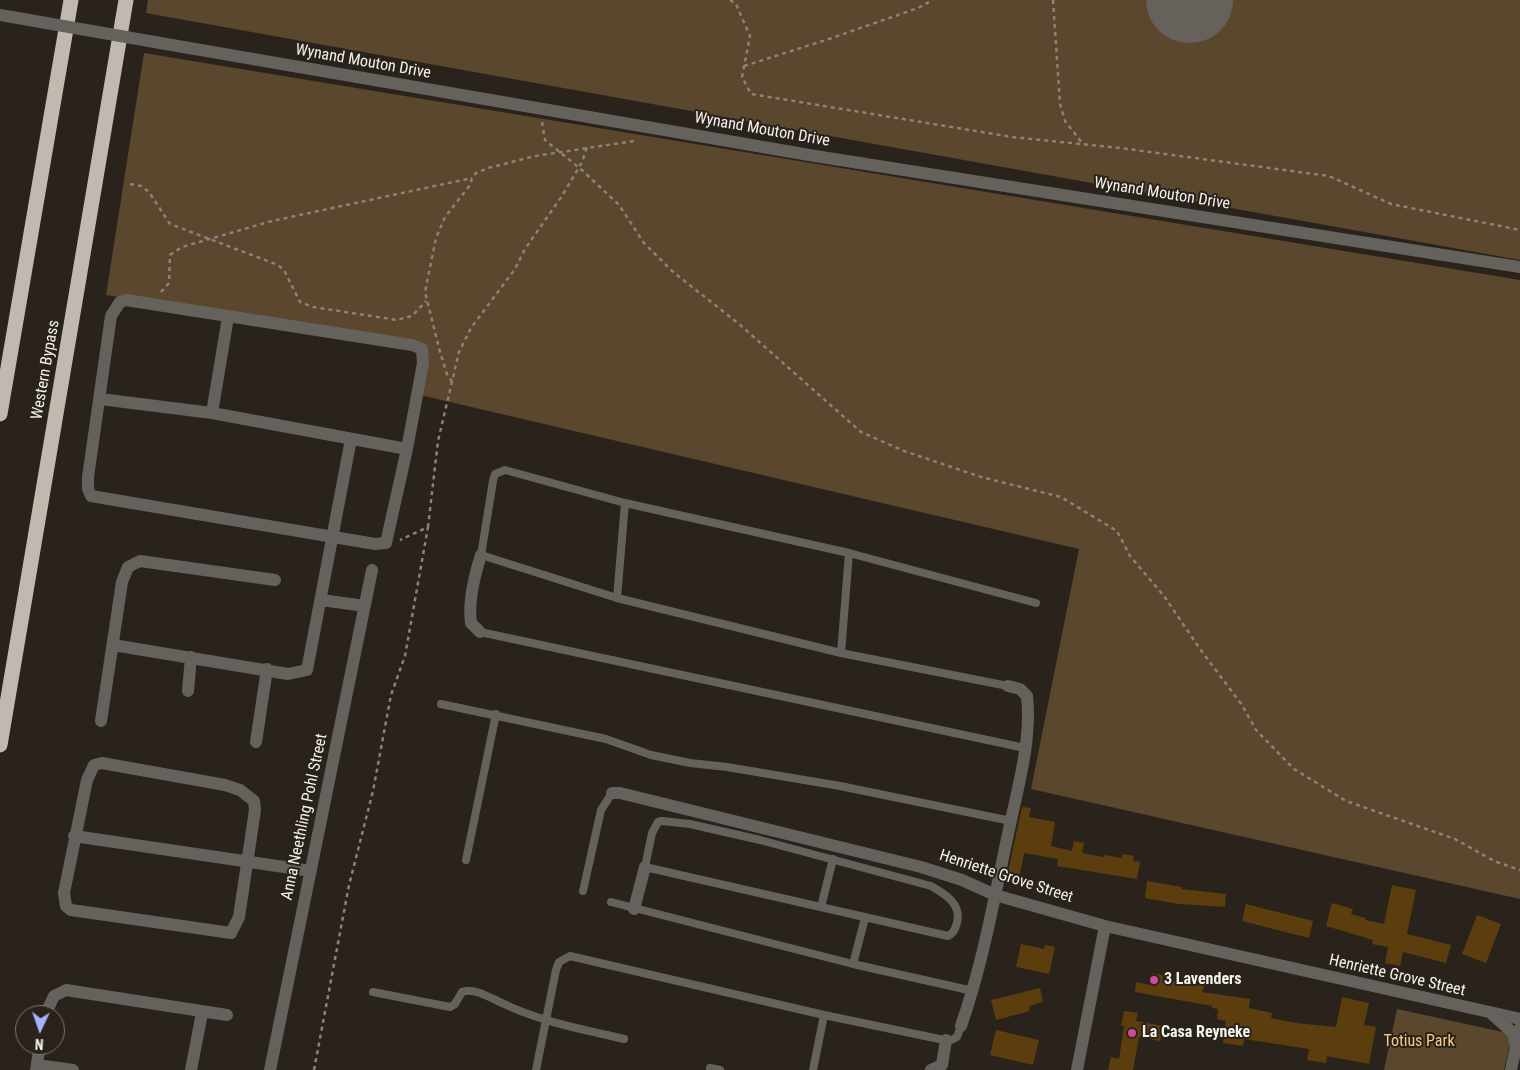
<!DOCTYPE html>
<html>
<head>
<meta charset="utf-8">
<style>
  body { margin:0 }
  #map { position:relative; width:1520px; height:1070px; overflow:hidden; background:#29231c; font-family:"Roboto Condensed",sans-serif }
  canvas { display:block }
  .north { position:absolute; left:15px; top:1005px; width:50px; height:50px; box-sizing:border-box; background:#29231c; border:1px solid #7b756f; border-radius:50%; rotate:183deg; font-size:14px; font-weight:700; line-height:20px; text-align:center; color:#f5f1ec }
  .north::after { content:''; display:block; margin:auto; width:18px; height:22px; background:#a7b1fc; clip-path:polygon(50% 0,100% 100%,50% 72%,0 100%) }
</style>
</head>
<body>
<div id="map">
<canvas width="1520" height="1070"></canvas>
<div class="north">N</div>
</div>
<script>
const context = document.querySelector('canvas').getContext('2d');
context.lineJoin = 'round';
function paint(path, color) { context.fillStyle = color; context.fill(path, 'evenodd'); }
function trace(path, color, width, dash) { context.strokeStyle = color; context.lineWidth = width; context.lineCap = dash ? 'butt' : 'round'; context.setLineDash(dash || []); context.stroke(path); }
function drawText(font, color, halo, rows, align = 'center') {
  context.font = font + ' "Roboto Condensed",sans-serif'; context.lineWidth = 4; context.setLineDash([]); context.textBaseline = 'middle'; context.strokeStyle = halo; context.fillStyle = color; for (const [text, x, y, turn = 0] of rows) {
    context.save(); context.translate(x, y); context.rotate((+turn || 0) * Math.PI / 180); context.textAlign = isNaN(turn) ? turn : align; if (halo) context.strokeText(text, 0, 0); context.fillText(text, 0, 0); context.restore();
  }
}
const green = new Path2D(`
  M148,0H1520V260L146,13Z
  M144,53L1520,280V899L1031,789L1079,549L420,395L428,347L106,295Z
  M1397,1009L1512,1034L1504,1070H1384Z`);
const runway = new Path2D(`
  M1189,0H1190`);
const building = new Path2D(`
  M1022,807L1031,808L1029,817L1055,822L1051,846L1072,851L1074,841L1084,843L1082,853L1104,857L1105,855L1122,858V854L1134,856L1133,861L1140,862L1137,879L1057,866L1058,859L1024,853L1020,874L1008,872Z
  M1147,881L1182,887V889L1226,894L1225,907L1179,904L1145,898Z
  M1392,885L1416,890L1407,934L1451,945L1446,963L1403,952L1400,966L1385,963L1388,947L1372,944L1373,940L1326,926L1332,903L1353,909L1351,914L1365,918V920L1384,924Z
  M1246,904L1313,921L1309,938L1242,921Z
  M1477,915L1501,924L1486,963L1462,954Z
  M1021,944L1044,949L1045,945L1055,947L1049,974L1016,967Z
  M1152,973L1163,975V980L1204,986L1202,992L1250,999L1249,1008L1272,1013L1271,1018L1296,1023L1336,1027L1342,997L1369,1003L1364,1025L1376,1027L1369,1064L1327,1056L1326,1063L1307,1060L1309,1049L1244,1039L1243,1046L1223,1043L1226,1021L1217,1019L1218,1009L1212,1008V1006L1135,992L1136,982L1150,985Z
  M1040,988L1043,1002L1029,1006L1030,1011L996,1020L991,1000Z
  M1124,1011L1138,1013L1136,1021L1163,1026L1160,1041L1139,1037L1133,1070H1108L1111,1057L1119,1059L1124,1026H1121Z
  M996,1030L1039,1040L1033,1065L990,1055Z`);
const path = new Path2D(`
  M730,0L736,4L750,36L742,77L751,94L1012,137L1120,148L1329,176L1391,204L1520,230
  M1053,0L1060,104L1065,121L1083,144
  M744,66L829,39L918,8L933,0
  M542,122L545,140L583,171L619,205L644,243L672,271L739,324L861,432L904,451L981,477L1061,497L1117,531L1130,556L1164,596L1200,649L1242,705L1256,730L1294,769L1346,801L1455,839L1494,861L1520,870
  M130,184L141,186L149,192L170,224L278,265L284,270L300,302L313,307L397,320L412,316L426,301
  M161,292L169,283L170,255L182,247L272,221L472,178
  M452,382L447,374L440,352L425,292L436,238L445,217L470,185L472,178L476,173L488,168L535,156L634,141
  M428,527L438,441L459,352L471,328L515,269L525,249L562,196L582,162L587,147
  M314,1070L349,885L373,791L391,695L405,656L428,527L400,540`);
const service = new Path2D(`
  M617,598L625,503
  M480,632L1025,748
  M841,653L849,553
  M1008,686L841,653L617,598L481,555L493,481L495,474L505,470L625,503L849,553L1036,603
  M441,704L606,739L651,755L690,763L727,767L840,786L1011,821
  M662,821L690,824L760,840L931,886C945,894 962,904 957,923C955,929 954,933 948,936L645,867L652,833L658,822Z
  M466,860L496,714
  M583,891L601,810L612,793
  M611,902L853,964L973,991
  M821,907L833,859
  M853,964L865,918
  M373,992L450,1007L455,1004L462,992C473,987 491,998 502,1003C541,1022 582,1029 624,1039
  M710,1068L720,1070
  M536,1070L556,970L559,962L570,956L824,1015L949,1041L957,1037L961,1026
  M813,1070L824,1015`);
const minor = new Path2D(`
  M126,300L412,345L422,349L423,363L407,449L386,543L375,544L91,496L88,489V477L111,316L120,302Z
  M100,399L212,413L407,449
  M212,413L228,317
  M321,600L365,606
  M480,632L471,623C468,601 474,577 481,555
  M113,645L288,674L307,670L351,439
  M188,691L191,657
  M101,721L122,582L128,567L140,561L275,580
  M256,742L267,669
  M102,763L225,785L240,790L254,801L255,810L239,917L231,933L71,910L66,906L64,893L87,780L94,765Z
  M612,793H620L921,867L962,880L995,895L1105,926L1520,1019
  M74,836L311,871
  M634,909L645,867
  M45,1015L54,996L66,990L227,1015
  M961,1026C983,963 994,899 1008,834C1017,790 1032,741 1027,696L1020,689L1008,686
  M37,1065L73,1070
  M36,1070L40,1045
  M191,1070L202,1013
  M270,1070L372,570
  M931,1070L942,1065L946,1040
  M1077,1070L1105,926`);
const tertiary = new Path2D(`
  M0,15L29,20
  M166,44L815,156L1520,267
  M1492,1014L1513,1033L1516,1047
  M1511,1070L1520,1028`);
const motorway = new Path2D(`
  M0,414L71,0
  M0,745L126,0`);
const tertiaryBridge = new Path2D(`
  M29,20L166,44`);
const markers = [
  [1154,980,5,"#d1479c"],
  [1132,1033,5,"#d1479c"]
];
const streetNames = [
  ["Wynand Mouton Drive",363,62,10],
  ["Wynand Mouton Drive",762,130,10],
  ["Wynand Mouton Drive",1162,194,9],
  ["Western Bypass",46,370,-80],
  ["Anna Neethling Pohl Street",305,817,-78],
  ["Henriette Grove Street",1006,877,18],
  ["Henriette Grove Street",1397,976,13]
];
const poiNames = [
  ["3 Lavenders",1164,980],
  ["La Casa Reyneke",1142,1033]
];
const parkNames = [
  ["Totius Park",1419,1042]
];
paint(green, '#5a472d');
trace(runway, '#66615a', 86);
paint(building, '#5c3e0e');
trace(path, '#88837d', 2.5, [4, 4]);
trace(service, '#65625e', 8);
trace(minor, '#65625e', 12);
trace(tertiary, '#65625e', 12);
trace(motorway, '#c0b9af', 15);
trace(tertiaryBridge, '#65625e', 12);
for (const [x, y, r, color] of markers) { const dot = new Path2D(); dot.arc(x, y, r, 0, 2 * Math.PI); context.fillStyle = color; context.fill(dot); trace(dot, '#29231c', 2); }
drawText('16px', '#f5f1ec', '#29231c', streetNames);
drawText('bold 16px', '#f5f1ec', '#29231c', poiNames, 'left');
drawText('16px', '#fbca84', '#29231c', parkNames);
</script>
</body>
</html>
